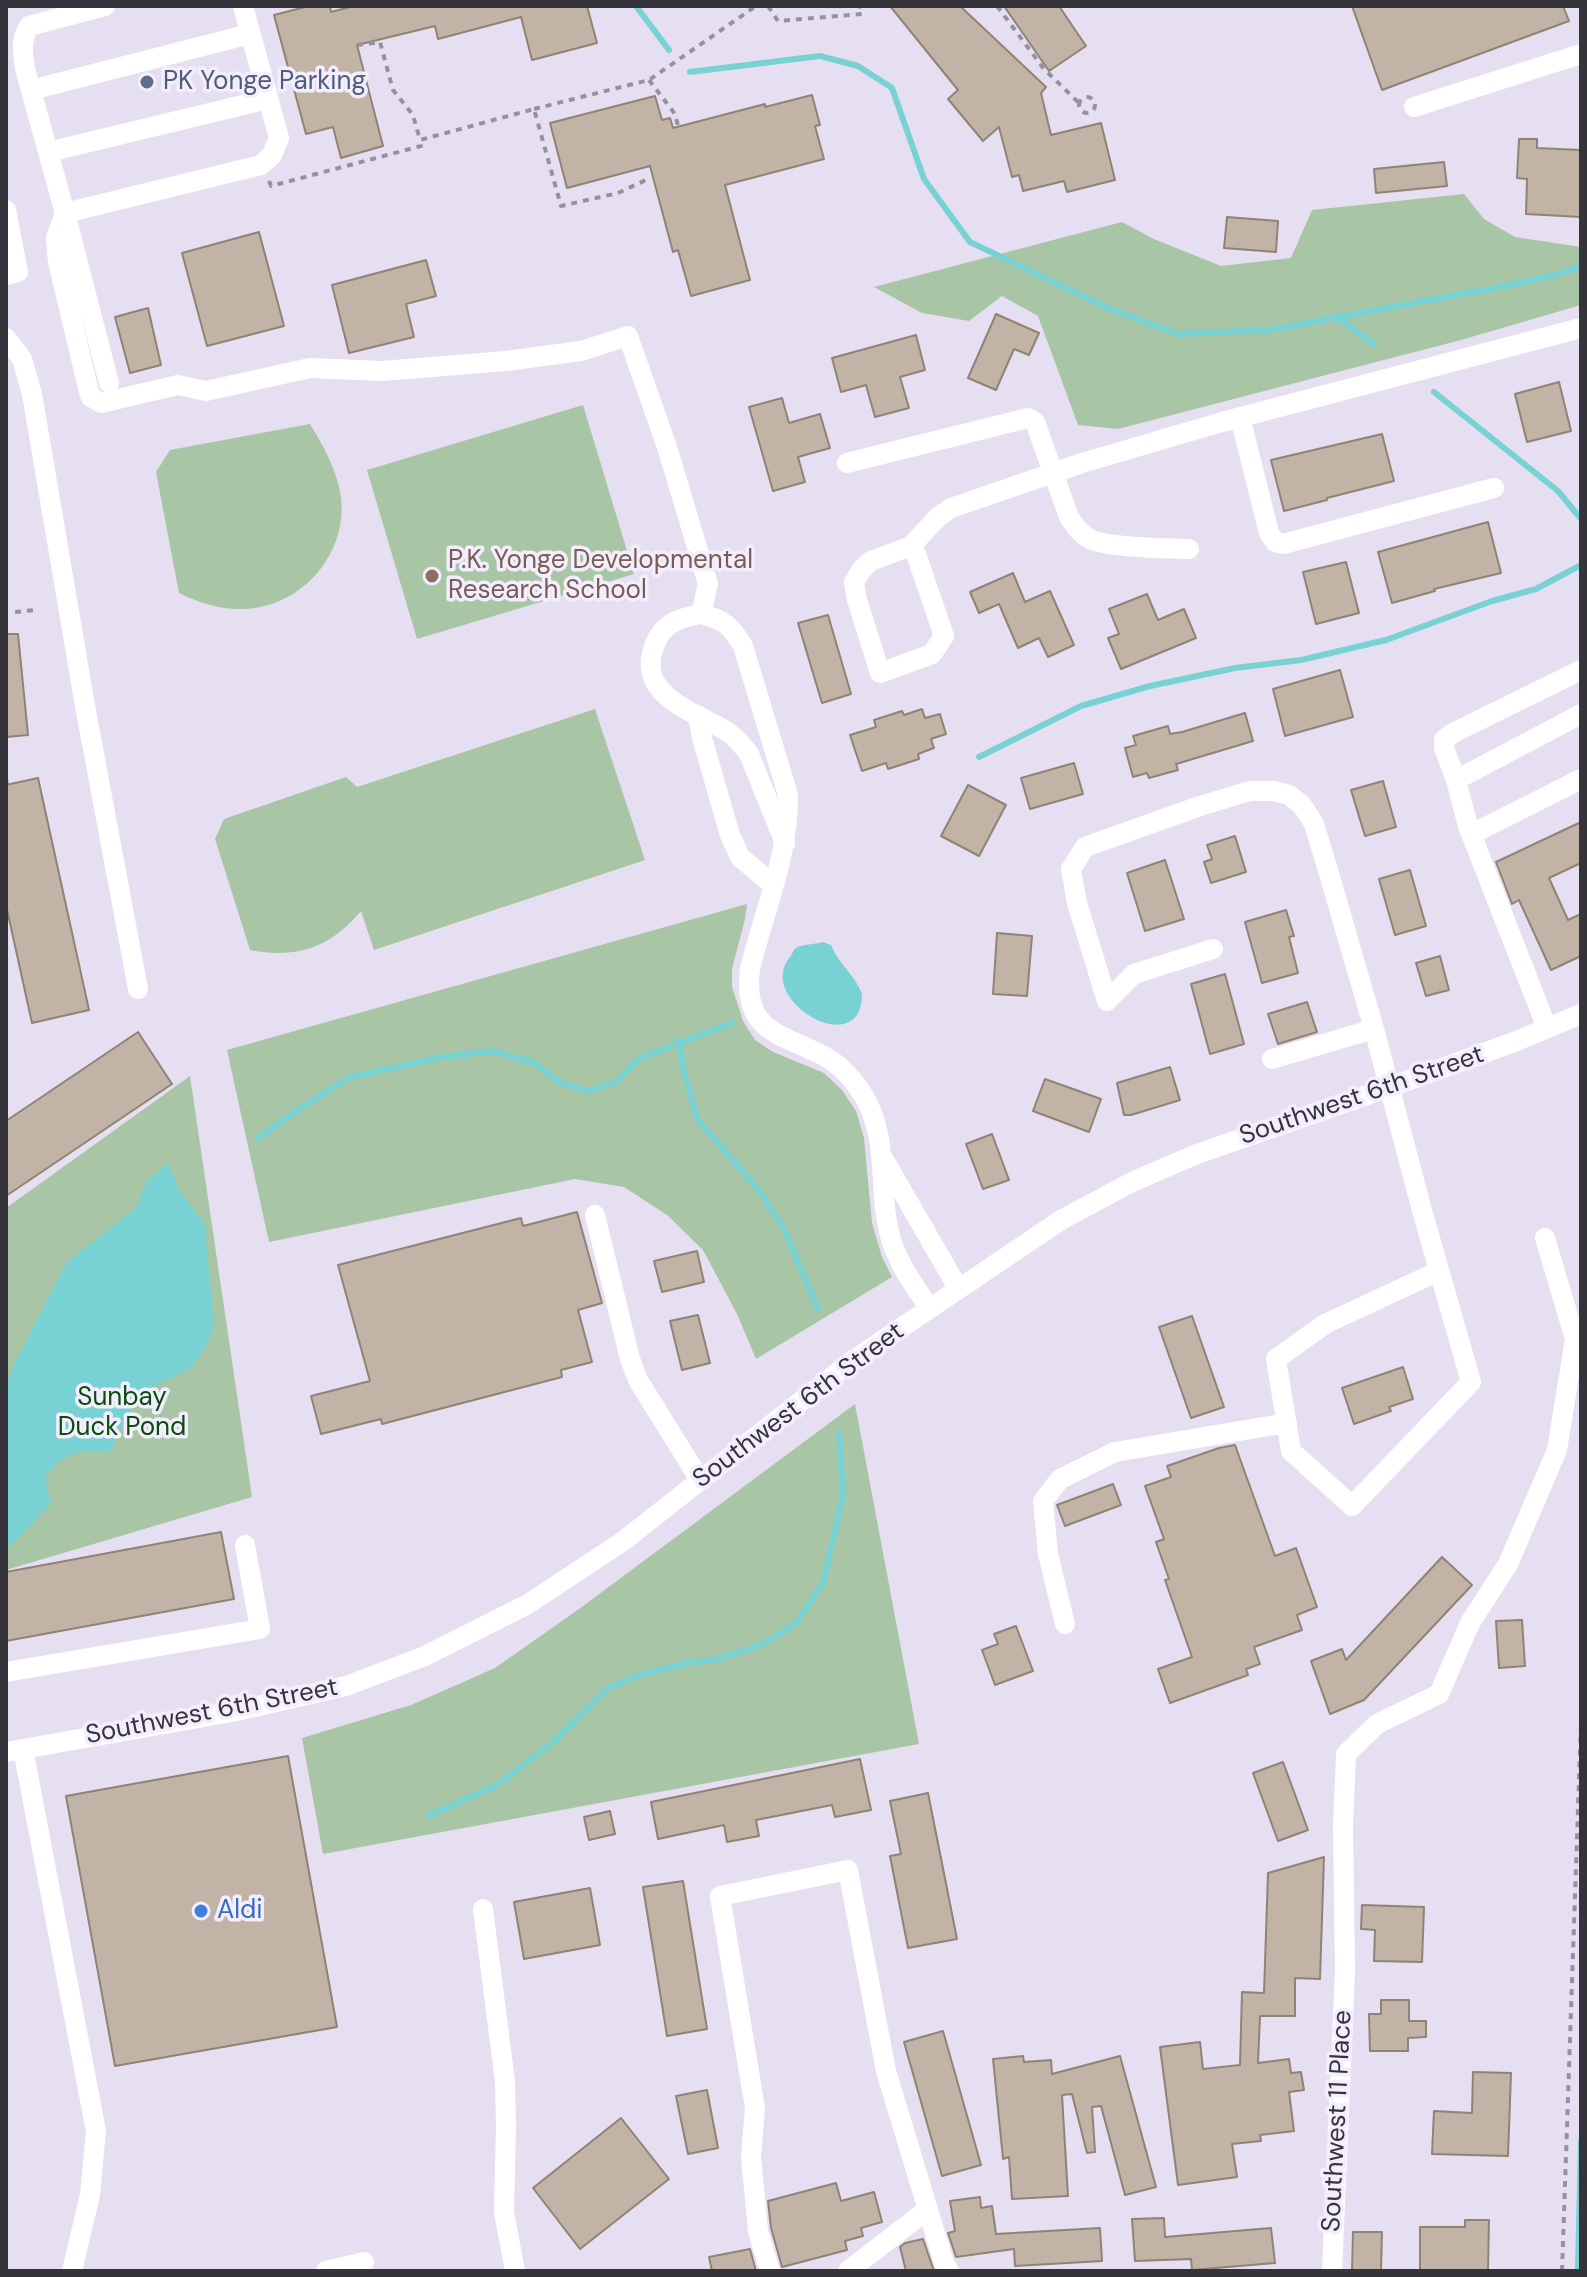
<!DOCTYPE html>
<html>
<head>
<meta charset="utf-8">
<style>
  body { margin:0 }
  #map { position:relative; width:1587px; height:2277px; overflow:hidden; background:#e6dff1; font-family:"DM Sans",sans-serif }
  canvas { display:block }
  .frame { position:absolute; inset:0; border:8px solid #36343b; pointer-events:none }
</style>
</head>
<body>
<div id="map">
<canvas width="1587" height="2277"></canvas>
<div class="frame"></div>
</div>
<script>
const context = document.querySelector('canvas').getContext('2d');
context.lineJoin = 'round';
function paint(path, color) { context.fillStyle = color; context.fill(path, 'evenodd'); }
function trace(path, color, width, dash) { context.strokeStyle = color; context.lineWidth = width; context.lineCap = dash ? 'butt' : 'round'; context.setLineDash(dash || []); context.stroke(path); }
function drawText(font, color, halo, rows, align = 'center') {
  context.font = font + ' "DM Sans",sans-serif'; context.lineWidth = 7; context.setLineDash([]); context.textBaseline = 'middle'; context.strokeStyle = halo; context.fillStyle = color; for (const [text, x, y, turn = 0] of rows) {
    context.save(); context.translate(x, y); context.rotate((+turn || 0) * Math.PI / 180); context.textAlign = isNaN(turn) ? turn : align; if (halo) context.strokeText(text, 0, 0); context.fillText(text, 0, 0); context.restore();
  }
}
const green = new Path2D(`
  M1464,194L1484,219L1515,237L1581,247V305L1461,340L1118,429L1078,425L1038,316L1002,296L969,321L922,313L874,287L1122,222L1154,239L1221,266L1291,258L1312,210Z
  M583,405L634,574L417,639L367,470Z
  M310,424C323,445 335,467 340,491C351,550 304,607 244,609C221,610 200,603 179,593L156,472L170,450Z
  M595,709L645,860L374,950L361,911C330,948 297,959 250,950L215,839L224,819L346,777L357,787Z
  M747,904L745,919L732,969V987L743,1021L755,1040L773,1052L824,1073L842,1090L856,1111L864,1138L872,1223L882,1257L892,1277L756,1359L737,1314L703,1250L667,1215L624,1187L575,1179L269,1242L227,1050Z
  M190,1076L252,1497L6,1570V1208Z
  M855,1404L919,1744L323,1854L302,1738L411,1705L495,1668L579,1609Z`);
const water = new Path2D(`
  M823,942L831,945C838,963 855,975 862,994C862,1063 754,1000 790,957C794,952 792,950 798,947C805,944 816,944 823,942Z
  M168,1163L180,1192L205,1224L214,1327L205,1348L191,1368L150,1388L129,1412L111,1451C79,1453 66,1448 45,1478L51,1503L6,1551V1387L12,1369L66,1263L136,1208L146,1182Z`);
const stream = new Path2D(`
  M636,6L669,50
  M690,72L820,56L858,66L892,88L924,179L970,242L1110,309L1178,334L1269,330L1510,285L1559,274L1581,266
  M1336,317L1374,344
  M1434,392L1558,491L1581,519
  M979,757L1081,706L1150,686L1235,668L1301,660L1386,640L1492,601L1536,589L1581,565
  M679,1041L684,1072L697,1119L758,1189L785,1231L818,1309
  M258,1138L299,1109L350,1077L443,1057L492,1051L533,1062L559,1082L588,1091L616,1082L640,1058L732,1023
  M428,1816L499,1784L554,1741L608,1688L639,1675L688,1663L719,1659L765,1643L796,1623L823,1583L843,1494L839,1433
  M1578,2271L1581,2141`);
const building = new Path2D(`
  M309,6H330L331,12L354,6H587L597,43L532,60L521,17L438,39L435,26L357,45L383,146L341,158L333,127L306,134L274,15Z
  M890,6H960L1046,87L1041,93L1051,135L1101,123L1115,180L1067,192L1064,181L1023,191L1019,175L1012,177L999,127L983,141L948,99L958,90Z
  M1004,6H1059L1086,46L1049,71Z
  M1352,6H1563L1569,21L1382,90Z
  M812,95L820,125L815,126L824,159L725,185L750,280L691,296L678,250L673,252L650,166L567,188L550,123L655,96L662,120L670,118L673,128L765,104V107Z
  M1519,139H1537V148L1581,150V217L1526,214L1527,179L1517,178Z
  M1444,162L1447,186L1376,193L1374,169Z
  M1227,217L1278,221L1276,252L1224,248Z
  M259,232L284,326L207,346L182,253Z
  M426,260L436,296L406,304L414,337L349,353L332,285Z
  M148,308L161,365L130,373L115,317Z
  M996,314L1039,333L1029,355L1014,349L996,390L968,378Z
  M916,335L925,370L900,377L909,408L875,417L866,385L841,392L832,358Z
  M1559,382L1571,431L1527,442L1515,394Z
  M782,398L789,423L820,414L830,448L798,457L805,482L773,491L749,407Z
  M1382,434L1394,481L1327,498V500L1284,511L1271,460Z
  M1488,522L1501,573L1434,589L1435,591L1392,603L1378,552Z
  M1346,562L1359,613L1316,624L1303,572Z
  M1013,573L1025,602L1050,591L1074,645L1048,657L1039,638L1018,648L999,604L979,613L970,592Z
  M1147,594L1158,620L1184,609L1196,638L1121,669L1108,638L1119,634L1109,609Z
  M828,615L851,694L822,703L798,623Z
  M6,634H18L28,735L6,737Z
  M1340,670L1353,717L1285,736L1273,689Z
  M922,709L925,718L940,714L946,734L931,739L934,748L918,754L919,759L888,769L886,763L862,771L850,735L876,727L874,720L902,711L904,715Z
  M1245,713L1253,741L1176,764L1178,770L1149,778L1147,773L1133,777L1125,748L1136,745L1133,736L1168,726L1170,734L1182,732Z
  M1074,763L1083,794L1030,809L1021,778Z
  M38,778L89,1010L32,1023L6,905V785Z
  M1383,781L1396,827L1365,836L1351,790Z
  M968,785L1006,805L979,856L941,836Z
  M1581,822V863L1549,878L1568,920L1581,914V956L1551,970L1519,900L1512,904L1496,862Z
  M1235,836L1246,872L1211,883L1204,862L1212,859L1207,845Z
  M1165,860L1184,919L1145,931L1127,873Z
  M1410,870L1426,926L1395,935L1379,879Z
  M1286,910L1294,936L1289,937L1298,973L1262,983L1245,922Z
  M997,933L1032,936L1027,996L993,994Z
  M1440,956L1449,990L1426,996L1416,963Z
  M1225,974L1244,1044L1210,1054L1191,984Z
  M1307,1002L1317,1032L1278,1044L1268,1014Z
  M138,1032L172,1084L6,1196V1121Z
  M1170,1067L1180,1100L1131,1115H1124L1117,1083Z
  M1045,1079L1101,1099L1089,1132L1033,1111Z
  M992,1134L1009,1180L983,1189L966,1144Z
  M577,1212L602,1303L578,1310L592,1362L561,1370L562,1377L382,1424L381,1419L321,1434L311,1396L370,1381L338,1265L521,1218L523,1226Z
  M697,1251L704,1282L662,1292L654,1261Z
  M698,1315L710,1363L682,1370L670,1321Z
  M1192,1316L1224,1407L1191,1418L1159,1327Z
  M1403,1367L1413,1399L1389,1407L1391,1411L1354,1424L1342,1388Z
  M1235,1445L1275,1556L1296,1548L1317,1607L1297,1615L1302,1630L1254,1647L1260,1664L1246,1669L1248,1675L1170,1703L1158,1669L1192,1657L1165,1580L1169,1579L1156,1542L1164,1539L1145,1486L1171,1477L1167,1466L1219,1448Z
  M1113,1484L1121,1505L1065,1526L1057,1505Z
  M221,1532L234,1599L6,1641V1572Z
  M1442,1557L1472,1585L1364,1700L1330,1714L1311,1661L1342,1649L1346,1660Z
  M1522,1620L1525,1666L1499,1668L1496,1621Z
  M1016,1626L1033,1671L995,1685L982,1650L998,1644L994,1634Z
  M288,1756L337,2027L115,2066L66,1796Z
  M860,1759L871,1810L835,1817L832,1805L756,1820L759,1836L727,1842L724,1825L658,1839L651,1802Z
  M1283,1762L1308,1830L1278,1841L1253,1773Z
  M928,1793L957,1939L908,1948L890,1856L901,1854L890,1801Z
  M610,1811L615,1834L589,1840L584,1817Z
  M1324,1857L1320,1979L1295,1978V2016H1260L1258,2063L1289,2059L1291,2073L1301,2072L1304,2090L1289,2092L1294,2131L1260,2135L1261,2141L1232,2144L1237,2177L1178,2185L1160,2047L1200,2042L1203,2069L1240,2065L1242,1992L1264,1993L1268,1873Z
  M683,1881L707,2029L667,2036L643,1887Z
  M590,1888L600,1945L524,1959L514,1902Z
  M1362,1905L1424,1907L1422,1962L1374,1961L1375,1930L1361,1929Z
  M1381,2000H1409V2021H1426V2037L1408,2038V2051H1370L1369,2014H1381Z
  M943,2031L981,2165L942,2176L904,2042Z
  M1023,2056L1024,2062L1051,2060L1052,2074L1120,2056L1156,2187L1125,2195L1101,2106L1092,2107L1095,2152L1087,2153L1072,2094L1062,2095L1068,2196L1012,2199L1009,2157L1003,2159L993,2059Z
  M1473,2072L1511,2073L1508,2156L1432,2154L1434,2111L1472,2113Z
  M707,2090L718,2148L688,2154L676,2096Z
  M621,2118L669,2179L580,2249L533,2188Z
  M836,2183L841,2201L874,2192L882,2222L861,2228L863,2236L845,2241L847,2250L782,2267L771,2228L768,2201Z
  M980,2197L981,2208L992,2206L996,2234L1100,2228L1102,2261L1015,2266L1014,2249L956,2257L948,2233L955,2231L950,2201Z
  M1164,2218L1165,2237L1271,2228L1275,2263L1192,2270L1191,2259L1135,2261L1132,2219Z
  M1465,2220H1489L1488,2271H1420V2227H1465Z
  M1353,2232H1382L1381,2271H1352Z
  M923,2239L934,2271H906L900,2247L905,2243Z
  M750,2249L756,2271H712L709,2257Z`);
const path = new Path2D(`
  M768,6L778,21L862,14L860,6
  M997,6L1044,69L1079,103
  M357,45L380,42L393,90L413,115L420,140
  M649,80L675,114L678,126
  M1079 105a8 8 0 1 1 16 0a8 8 0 1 1-16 0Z
  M534,109L649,80L756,6
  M269,181L271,186L421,146L420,140L534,109L561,206L618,193L648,179
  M15,612L36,610
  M6,779L7,785
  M1562,2271L1581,1723`);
const minor = new Path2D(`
  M105,6L29,26C20,41 23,52 25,69L65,213L261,165L272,155L279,138L243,6
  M31,90L250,34
  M1414,107L1581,54
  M48,152L268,99
  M6,210L18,272L6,275
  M65,213L56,238L58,262L89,392L91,397L101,403L178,385L206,391L310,368L382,371L506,361L581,351L628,336L667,447L708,584L701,614C725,620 731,626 743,646L788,795C789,855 764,911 750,969C742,1032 780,1033 824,1056C839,1064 851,1077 860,1090C892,1137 876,1188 891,1239C898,1264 915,1286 929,1308
  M65,213L109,383
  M6,338L22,359L32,394L85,706L138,989
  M1240,417L1269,533L1275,542L1283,544L1494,488
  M847,463L1028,418L1035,422L1069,517C1075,526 1081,535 1092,540C1113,548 1164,548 1189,549
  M911,546L916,554L944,636L932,654L880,673L857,600L854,582L862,569L871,561L911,546L938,517L951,508L1082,463L1222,422L1581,328
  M701,614C683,617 664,622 656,642C632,695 694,711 728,732C737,738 743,746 749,754L785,843
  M698,715L702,738L730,835L740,857L773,885
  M1456,780L1444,748V740L1453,733L1581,670
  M1472,834L1581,779
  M1213,949L1134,974L1107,1001L1077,903L1071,869L1085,847L1200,806L1250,791H1274L1289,795L1302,805L1314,824L1328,870L1374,1029L1423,1214L1471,1382L1352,1506L1291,1451L1276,1359L1325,1324L1439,1271
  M1547,1028L1468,826L1456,780L1581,714
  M1272,1059L1374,1029
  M883,1158L958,1288
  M595,1215L630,1359L638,1380L700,1480
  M1065,1624L1048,1554L1043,1501L1060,1479L1115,1452L1287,1423
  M6,1672L260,1629L245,1545
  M23,1749L96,2131L90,2195L72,2271
  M6,1752L232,1712L346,1686L425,1656L528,1604L622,1542L852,1361L1061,1220L1132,1182L1197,1154L1390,1087L1514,1042L1581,1014
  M483,1909L505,2081L506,2126L504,2212L515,2271
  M326,2271L364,2262
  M770,2271L758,2231L751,2157L755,2108L720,1896L848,1870L886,2071L944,2263L949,2271
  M848,2271L927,2210
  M1332,2271L1345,1971L1343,1825L1346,1754L1377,1724L1439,1694L1470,1623L1508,1564L1557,1450L1575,1339L1545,1238`);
const markers = [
  [147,82,8,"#5c6f8a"],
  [432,576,8,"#8d6e63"],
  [201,1911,8,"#3f7fe0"]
];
const serviceNames = [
  ["PK Yonge Parking",163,82]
];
const educationNames = [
  ["P.K. Yonge Developmental",448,561],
  ["Research School",448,591]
];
const streetNames = [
  ["Southwest 6th Street",1362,1096,-19],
  ["Southwest 6th Street",799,1406,-37],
  ["Southwest 6th Street",212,1712,-11],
  ["Southwest 11 Place",1338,2121,-87]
];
const parkNames = [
  ["Sunbay",122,1398],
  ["Duck Pond",122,1428]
];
const shopNames = [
  ["Aldi",217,1911]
];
paint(green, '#a8c5a5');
paint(water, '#78d2d3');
trace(stream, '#78d2d3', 6);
paint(building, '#c1b4a6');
trace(building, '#8f8376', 2);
trace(path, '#96919e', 4, [6, 6]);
trace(minor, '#fff', 20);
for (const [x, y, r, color] of markers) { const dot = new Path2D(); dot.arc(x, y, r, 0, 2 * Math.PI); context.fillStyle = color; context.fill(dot); trace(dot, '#f3edfe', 3); }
drawText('26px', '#4e5e75', '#f3edfe', serviceNames, 'left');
drawText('26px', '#785e54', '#f3edfe', educationNames, 'left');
drawText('26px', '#36343b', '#f3edfe', streetNames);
drawText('26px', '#084d0a', '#f3edfe', parkNames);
drawText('26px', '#366cbe', '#f3edfe', shopNames, 'left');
</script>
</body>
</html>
